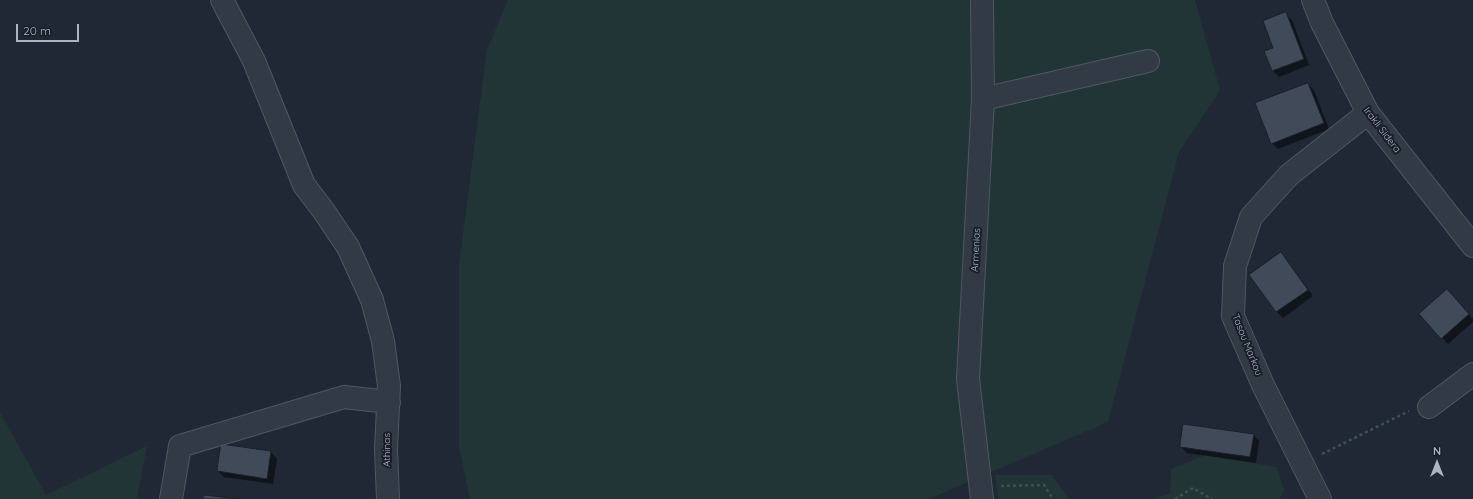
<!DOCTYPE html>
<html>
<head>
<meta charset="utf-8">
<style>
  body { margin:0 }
  #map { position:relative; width:1473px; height:499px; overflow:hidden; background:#1f2834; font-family:Quicksand,sans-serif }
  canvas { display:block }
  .north { position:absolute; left:1417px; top:443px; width:40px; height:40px; -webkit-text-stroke:3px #181f29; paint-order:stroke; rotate:0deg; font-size:11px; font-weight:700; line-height:16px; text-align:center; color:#acb4c2 }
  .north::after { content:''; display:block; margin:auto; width:14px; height:18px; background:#acb4c2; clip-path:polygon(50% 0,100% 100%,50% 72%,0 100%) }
  .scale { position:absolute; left:16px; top:24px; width:63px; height:18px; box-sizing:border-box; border:2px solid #acb4c2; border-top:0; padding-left:5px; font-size:12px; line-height:14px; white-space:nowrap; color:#acb4c2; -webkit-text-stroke:3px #181f29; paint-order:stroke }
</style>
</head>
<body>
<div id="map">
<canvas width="1473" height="499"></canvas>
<div class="north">N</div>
<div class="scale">20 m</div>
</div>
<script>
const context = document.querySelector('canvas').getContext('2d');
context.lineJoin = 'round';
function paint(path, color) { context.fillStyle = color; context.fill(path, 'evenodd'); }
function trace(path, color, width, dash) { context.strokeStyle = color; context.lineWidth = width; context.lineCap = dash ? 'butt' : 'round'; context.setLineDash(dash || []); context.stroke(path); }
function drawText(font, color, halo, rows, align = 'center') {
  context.font = font + ' Quicksand,sans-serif'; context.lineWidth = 4; context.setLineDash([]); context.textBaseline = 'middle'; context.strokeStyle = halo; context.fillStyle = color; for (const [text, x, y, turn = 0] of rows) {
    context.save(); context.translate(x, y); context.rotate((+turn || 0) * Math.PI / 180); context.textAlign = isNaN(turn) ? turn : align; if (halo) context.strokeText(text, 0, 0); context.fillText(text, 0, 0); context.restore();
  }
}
const green = new Path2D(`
  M508,0H1195L1220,90L1179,152L1108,422L929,499H470L459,447V264L487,49Z
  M0,412L46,495L147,446L137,499H0Z
  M1206,455L1277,467L1284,491L1280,499H1154L1170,493L1171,469Z
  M995,475H1052L1069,499H998Z`);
const shadow = new Path2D(`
  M1286,14L1292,20L1309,65L1279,77L1273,71L1274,48Z
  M1308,84L1314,90L1329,129L1278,149L1272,143Z
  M1281,254L1287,260L1313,296L1283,318L1277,312L1251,275Z
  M1453,297L1473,319V322L1448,344L1420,314Z
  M1253,434L1259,441L1256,463L1187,453L1181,447Z
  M271,452L277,459L273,484L224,477L218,471Z`);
const building = new Path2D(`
  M1286,12L1304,59L1272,71L1264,51L1273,48L1263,21Z
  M1308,83L1324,123L1271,144L1255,103Z
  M1281,252L1308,290L1276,312L1249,275Z
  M1447,289L1469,314L1441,339L1419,314Z
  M1183,424L1254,434L1250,457L1180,447Z
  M221,444L271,451L267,479L217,471Z
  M204,495L239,499H203Z`);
const path = new Path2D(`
  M1322,454L1409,411
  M1001,486L1044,485L1053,499
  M1175,499L1193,488L1212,499`);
const minor = new Path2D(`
  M222,0L254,61L304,185L323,210L348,247L372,300L383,341L389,386L386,449L388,499
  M982,0L983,99L968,379L982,499
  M1313,0L1322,23L1368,113L1473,246
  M983,99L1148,61
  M1429,407L1473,374
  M171,499L180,446L344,397L389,402
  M1320,499L1263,385L1233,316L1235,266L1251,217L1289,175L1368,113`);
const streetNames = [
  ["Irakli Sidera",1382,130,53],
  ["Armenias",976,250,-87],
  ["Tasou Markou",1247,345,68],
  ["Athinas",387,450,-90]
];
paint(green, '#223536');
paint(shadow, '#0007');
paint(building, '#404a59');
trace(building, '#1a212b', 1);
trace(minor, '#505763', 24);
trace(path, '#3e5053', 2.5, [3, 3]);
trace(minor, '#323a45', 22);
drawText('10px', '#acb4c2', '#181f29', streetNames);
</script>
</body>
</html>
